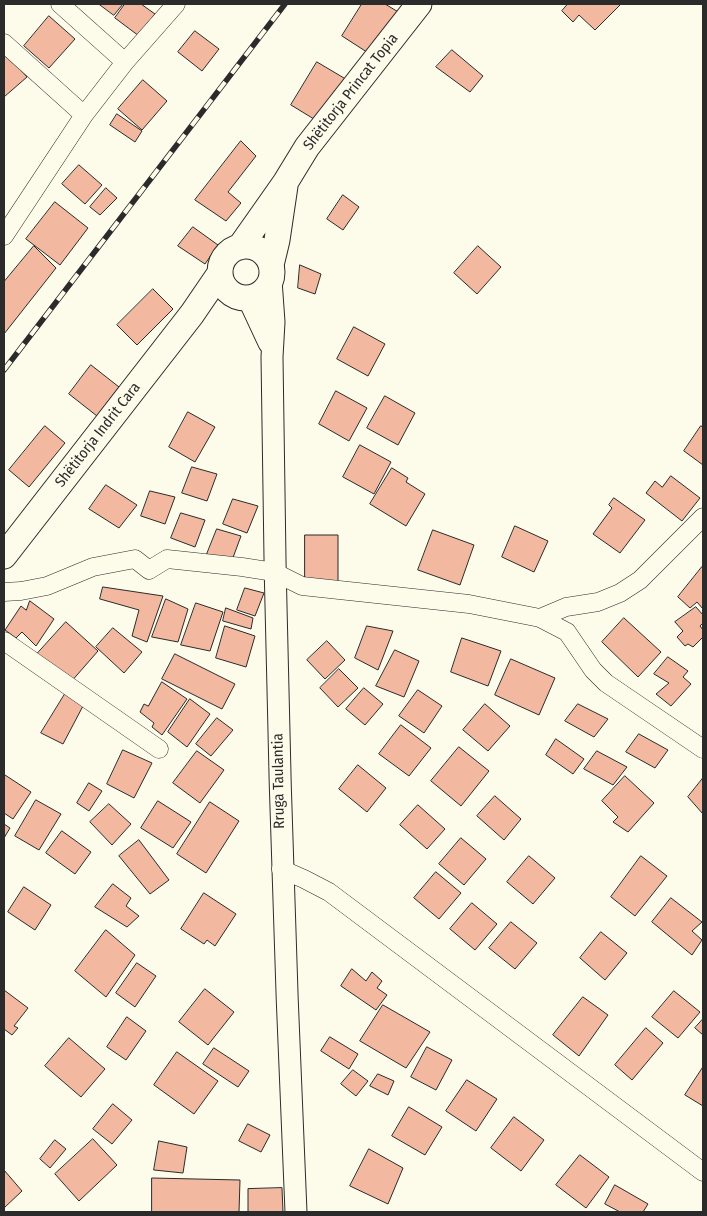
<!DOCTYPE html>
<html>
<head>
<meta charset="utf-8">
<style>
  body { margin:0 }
  #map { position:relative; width:707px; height:1216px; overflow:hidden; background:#fdfbea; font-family:"Fira Sans Condensed",sans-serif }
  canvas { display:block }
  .frame { position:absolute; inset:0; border:5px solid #2b2b2b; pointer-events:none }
</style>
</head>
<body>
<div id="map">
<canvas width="707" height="1216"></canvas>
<div class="frame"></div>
</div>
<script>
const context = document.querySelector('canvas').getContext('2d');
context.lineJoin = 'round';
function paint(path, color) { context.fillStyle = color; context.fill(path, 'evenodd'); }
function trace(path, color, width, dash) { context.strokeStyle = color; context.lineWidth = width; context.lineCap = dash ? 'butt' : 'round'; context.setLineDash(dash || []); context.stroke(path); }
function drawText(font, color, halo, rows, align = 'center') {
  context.font = font + ' "Fira Sans Condensed",sans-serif'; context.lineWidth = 4; context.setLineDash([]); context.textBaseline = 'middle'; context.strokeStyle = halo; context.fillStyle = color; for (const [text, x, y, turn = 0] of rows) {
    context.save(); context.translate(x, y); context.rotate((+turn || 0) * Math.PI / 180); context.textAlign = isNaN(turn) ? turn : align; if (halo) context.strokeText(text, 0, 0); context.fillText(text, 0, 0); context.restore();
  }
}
const building = new Path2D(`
  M99,4H123L114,15Z
  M125,4H141L155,14L139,36L115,18Z
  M362,4H385L400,13L373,56L342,36Z
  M568,4H621L595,30L579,15L573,22L562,11Z
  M49,16L75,39L49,68L24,46Z
  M195,31L219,49L202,71L178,52Z
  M452,50L483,76L470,92L436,67Z
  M8,55L27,77L4,97V58Z
  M317,62L349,81L322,124L291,105Z
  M143,80L167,101L142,130L118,109Z
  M117,114L142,131L135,142L110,125Z
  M241,141L256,156L228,192L241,203L226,221L195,200Z
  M79,165L102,185L85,204L62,184Z
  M106,188L117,198L100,215L90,207Z
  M343,195L359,207L343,230L327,219Z
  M55,202L88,228L60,265L26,239Z
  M193,227L218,245L205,264L178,246Z
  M34,246L56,268L4,334V282Z
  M478,246L501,267L477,294L454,273Z
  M300,265L321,274L315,294L298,288Z
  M153,289L173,309L137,345L117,325Z
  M354,327L385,344L368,376L337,359Z
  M91,365L119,387L97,416L69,394Z
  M336,391L367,408L349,441L319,424Z
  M385,396L415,413L398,445L367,428Z
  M188,412L215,427L195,462L169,447Z
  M45,426L65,443L29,487L9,470Z
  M701,426L703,427V465L684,451Z
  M360,445L391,462L374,494L343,477Z
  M192,467L217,474L207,501L182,493Z
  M392,468L408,478L406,482L425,494L406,526L370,504Z
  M671,476L700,498L682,521L646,493L655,481L662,487Z
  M106,485L137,505L119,528L89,509Z
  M150,491L175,497L165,524L141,516Z
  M614,498L645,520L620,553L593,534L612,508L609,505Z
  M233,499L258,506L247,533L223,524Z
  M181,513L205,520L195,547L171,538Z
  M515,526L548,541L534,572L502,557Z
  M217,529L241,536L231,563L207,554Z
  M433,530L474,545L460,585L418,570Z
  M305,535H338V582H305Z
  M702,567L703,569V609L697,602L690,608L678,597Z
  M103,587L163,596L147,642L132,636L139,610L100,599Z
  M245,588L264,593L255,616L237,610Z
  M166,599L188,609L178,642L152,637Z
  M30,601L54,619L36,646L22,632L16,638L5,630L21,606L26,610Z
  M196,603L223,612L210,651L181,645Z
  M696,607L703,615V623L700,626L703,630V637L693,647L688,644L685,646L677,637L683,631L675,622Z
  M226,608L253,618L251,629L223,621Z
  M624,618L661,652L638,677L602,642Z
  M66,622L98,651L70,683L37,654Z
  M225,626L255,636L246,667L216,658Z
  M367,626L393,631L378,670L355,658Z
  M113,628L142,652L124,673L96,647Z
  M462,638L501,651L488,686L451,672Z
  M327,641L345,660L325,679L307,660Z
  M395,650L419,661L404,697L376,686Z
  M175,654L235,684L222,709L162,679Z
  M668,657L688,671L683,677L691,684L671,706L656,694L669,683L654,674Z
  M511,659L555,678L539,715L495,695Z
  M339,669L358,688L338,707L320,688Z
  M162,682L187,699L162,735L152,727L154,723L140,712L144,704L148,706Z
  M364,688L383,704L365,725L346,709Z
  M418,690L442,706L424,733L399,716Z
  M65,694L83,706L63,744L41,733Z
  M190,699L210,714L187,747L168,732Z
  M485,704L510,726L488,751L463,730Z
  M578,704L608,719L594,737L565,721Z
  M217,718L233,730L211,756L196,744Z
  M401,725L431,748L409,776L379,754Z
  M639,734L668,750L655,768L626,752Z
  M556,739L584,759L573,774L546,755Z
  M459,747L489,771L461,806L431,781Z
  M123,750L152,763L134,798L107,784Z
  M197,751L224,770L200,803L173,783Z
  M597,751L627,767L613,785L584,769Z
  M358,765L386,788L367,812L339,789Z
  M5,775L31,792L13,819L4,813Z
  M625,776L654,803L628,832L613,822L618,817L602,801Z
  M703,778V814L688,797Z
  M89,783L102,791L89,811L77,803Z
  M495,796L521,819L504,840L477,816Z
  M36,800L61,814L39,850L15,836Z
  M158,801L191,822L173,848L141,828Z
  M210,802L239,821L206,873L177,854Z
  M109,804L131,824L112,845L90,822Z
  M418,805L445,829L427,849L400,825Z
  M4,824L10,828L4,838Z
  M62,831L91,852L75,874L46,853Z
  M461,838L486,859L464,885L439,864Z
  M139,840L169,880L150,894L119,856Z
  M529,856L555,878L533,904L507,882Z
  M641,856L667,876L635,916L611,897Z
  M436,872L461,893L439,919L414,898Z
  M113,884L131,898L126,906L139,916L127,927L95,907Z
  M24,887L51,905L35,930L8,912Z
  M204,893L236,914L215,946L207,940L204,944L181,929Z
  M671,898L702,922L692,931L702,940L692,955L652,922Z
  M472,903L497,924L475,950L450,929Z
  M511,922L537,943L515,969L489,948Z
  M106,930L135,955L106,997L75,971Z
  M601,932L627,953L605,980L580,958Z
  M137,963L156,976L135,1007L116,993Z
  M352,969L366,981L372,972L382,981L377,988L387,995L376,1010L341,986Z
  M205,989L234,1012L208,1045L179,1022Z
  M4,990L28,1008L14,1026L18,1028L12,1035L4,1029Z
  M674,991L700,1012L678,1038L652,1017Z
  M583,997L608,1015L579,1056L553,1035Z
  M383,1005L430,1032L406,1068L360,1041Z
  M127,1017L146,1031L126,1060L107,1047Z
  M703,1019V1035L695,1028Z
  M646,1028L663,1043L632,1080L615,1065Z
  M330,1037L358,1054L349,1069L321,1051Z
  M69,1038L105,1069L81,1097L45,1066Z
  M427,1047L452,1060L436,1090L411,1077Z
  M214,1048L249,1071L238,1087L203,1064Z
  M177,1052L218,1081L194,1114L154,1085Z
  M703,1067V1106L685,1095Z
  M353,1070L368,1081L356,1096L341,1084Z
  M378,1074L394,1081L388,1095L370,1086Z
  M467,1080L497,1099L476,1131L446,1111Z
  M113,1104L132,1120L112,1144L93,1129Z
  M409,1107L442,1127L425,1155L392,1136Z
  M514,1117L544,1140L521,1171L491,1148Z
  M248,1124L270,1135L261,1152L239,1141Z
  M93,1139L117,1165L79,1201L55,1174Z
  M55,1140L66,1149L50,1168L40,1159Z
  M159,1141L187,1147L183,1173L154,1170Z
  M369,1149L403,1168L388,1204L350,1186Z
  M580,1155L609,1177L586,1208L556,1185Z
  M4,1170L22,1191L4,1208Z
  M152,1178L240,1180L239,1212H152Z
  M615,1185L648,1204L643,1212H620L605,1204Z
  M282,1188L283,1212H248V1189Z`);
const minor = new Path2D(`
  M60,4L125,62
  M4,43L84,115
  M4,236L84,115L125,62L176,4
  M4,592L21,591L47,586L93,567L135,559L149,570L167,559L242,567L274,572L302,586L469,604L540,618L566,607L598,602L620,593L640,580L703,517
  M540,618L567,632L593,670L606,683L703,749
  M4,641L159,749
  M281,869L304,879L329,892L703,1172`);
const tertiary = new Path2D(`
  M271,280L274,322L272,357C275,642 283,927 296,1212
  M248,298L269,343`);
const secondary = new Path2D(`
  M220 272a26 26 0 1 1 52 0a26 26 0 1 1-52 0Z
  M240,247L285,183L307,147L419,4
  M271,265L277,240L285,186
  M4,556L192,314L220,273`);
const rail = new Path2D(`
  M4,370L285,4`);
const streetNames = [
  ["Shëtitorja Princat Topia",351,92,-52],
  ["Shëtitorja Indrit Cara",98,435,-52],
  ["Rruga Taulantia",279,781,-91]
];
paint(building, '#f2b8a0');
trace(building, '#2b2b2b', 1);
trace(minor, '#2b2b2b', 19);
trace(tertiary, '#2b2b2b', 23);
trace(secondary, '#2b2b2b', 27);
trace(minor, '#fdfbea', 18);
trace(tertiary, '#fdfbea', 21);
trace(secondary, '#fdfbea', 25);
trace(rail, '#2b2b2b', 5.5);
trace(rail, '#fdfbea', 4, [11]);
drawText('15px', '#2b2b2b', '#fdfbea', streetNames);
</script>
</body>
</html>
